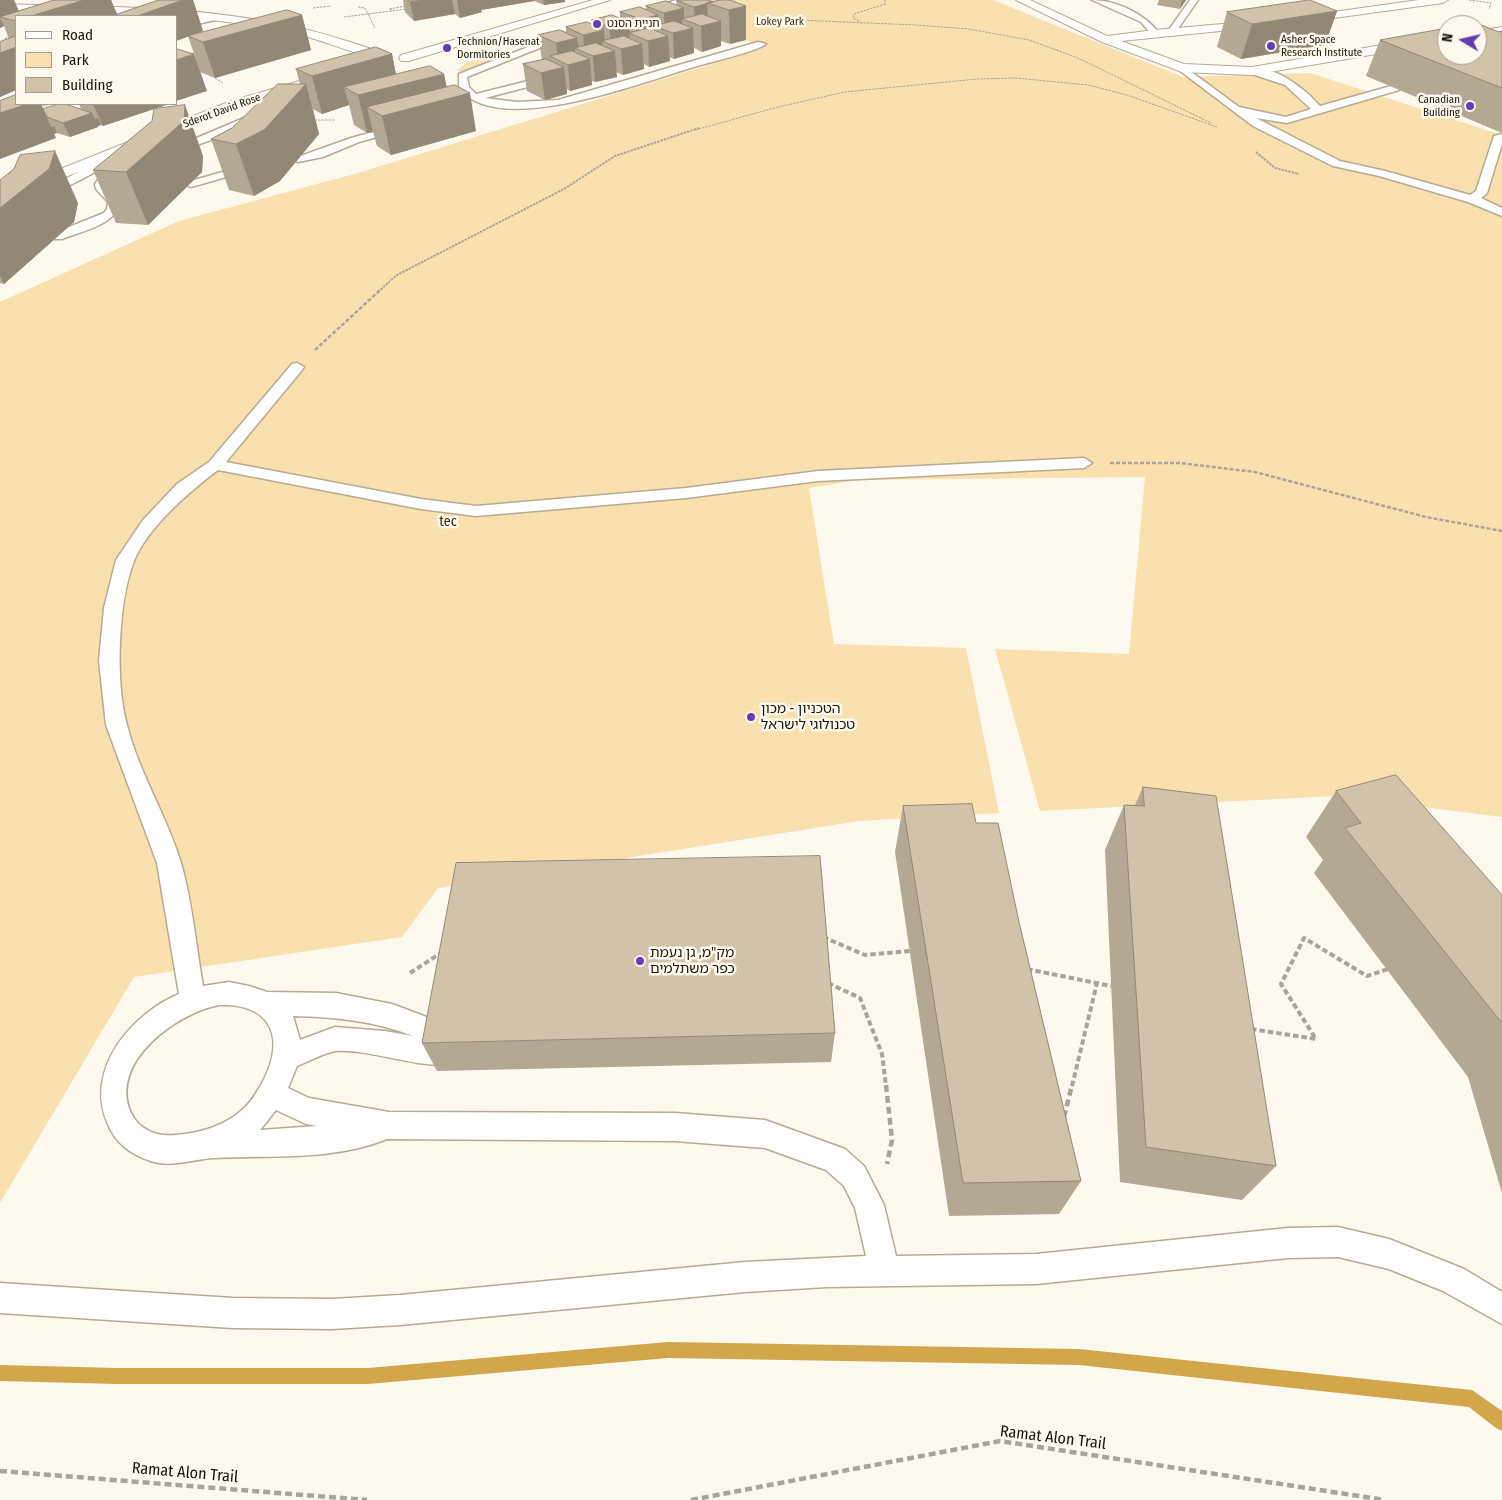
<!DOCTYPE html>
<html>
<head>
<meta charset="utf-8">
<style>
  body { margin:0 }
  #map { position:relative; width:1502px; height:1500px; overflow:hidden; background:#fef9ee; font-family:"Fira Sans Condensed",sans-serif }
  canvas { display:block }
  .legend { position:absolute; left:15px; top:15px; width:162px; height:90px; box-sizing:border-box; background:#fef9ee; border:1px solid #a39e93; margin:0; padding:6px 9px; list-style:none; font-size:15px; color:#1a150b }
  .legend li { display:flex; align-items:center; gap:10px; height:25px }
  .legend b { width:25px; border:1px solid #a39e93 }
  .north { position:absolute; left:1437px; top:15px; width:50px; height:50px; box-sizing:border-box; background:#fef9ee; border:1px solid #a39e93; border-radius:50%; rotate:279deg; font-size:14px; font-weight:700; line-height:20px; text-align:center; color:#1a150b }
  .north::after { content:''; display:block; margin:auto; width:18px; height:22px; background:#643cb4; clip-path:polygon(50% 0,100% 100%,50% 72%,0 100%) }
</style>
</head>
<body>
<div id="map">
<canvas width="1502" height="1500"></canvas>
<ul class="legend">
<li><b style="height:6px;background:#fff"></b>Road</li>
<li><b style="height:14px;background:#fae0ae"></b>Park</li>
<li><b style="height:14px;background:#d0c3a9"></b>Building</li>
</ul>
<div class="north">N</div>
</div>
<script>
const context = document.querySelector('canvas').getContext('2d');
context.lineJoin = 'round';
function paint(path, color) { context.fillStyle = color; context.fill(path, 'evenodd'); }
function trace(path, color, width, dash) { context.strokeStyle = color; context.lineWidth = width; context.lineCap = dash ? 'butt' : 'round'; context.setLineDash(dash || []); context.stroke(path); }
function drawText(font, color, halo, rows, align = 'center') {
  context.font = font + ' "Fira Sans Condensed","Noto Sans Hebrew",sans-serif'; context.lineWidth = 5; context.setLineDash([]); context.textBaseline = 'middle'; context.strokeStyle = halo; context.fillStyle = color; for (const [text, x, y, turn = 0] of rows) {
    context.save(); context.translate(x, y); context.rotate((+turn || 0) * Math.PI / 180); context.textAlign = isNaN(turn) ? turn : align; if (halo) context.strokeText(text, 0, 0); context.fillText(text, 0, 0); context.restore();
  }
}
const green = new Path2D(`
  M703,0H993L1183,77L1310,73L1502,135V817L1336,796L1040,811L995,649L1129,654L1145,477L858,480L809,488L834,644L966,648L999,813L859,821L438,888L402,937L134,977L0,1203V302L179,221L358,173L761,49L691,7Z
  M514,53L463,72L457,71L468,61Z`);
const stream = new Path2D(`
  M668,1342L1079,1349L1472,1390L1502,1411V1431L1496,1428L1469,1407L1079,1365L668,1358L368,1384H117L0,1381V1365L117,1368H368Z`);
const pathFar4 = new Path2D(`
  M1469,0L1491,3L1489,9
  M358,7L365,8L375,28
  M313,8L331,6
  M392,10L389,9L406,6
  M344,17L407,9
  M862,23L853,18L854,14L885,4V0
  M773,25L796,20L916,25L969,29L1029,40L1078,58L1211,123
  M0,44L10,34
  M215,78L223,83
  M1417,98L1446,110
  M39,107L51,104
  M311,120H335
  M695,130L778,107L845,92L977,79L1016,78L1088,85L1127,95L1217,127`);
const pathFar3 = new Path2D(`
  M1256,152L1275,168L1299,174
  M378,292L397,275L564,189L615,156L699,128`);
const pathFar2 = new Path2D(`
  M315,350L379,291
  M1110,463H1180L1255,472L1426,517L1502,531`);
const pathFar1 = new Path2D(`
  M823,937L865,955L910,951
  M1027,969L1111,986
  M410,973L441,953
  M828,983L860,998L882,1054L886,1086
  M1251,1029L1316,1039L1281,984L1304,938L1367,976L1388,969
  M1072,1086L1097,983`);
const path = new Path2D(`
  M886,1085L892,1140L887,1164
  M1064,1117L1072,1085
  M0,1471L367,1500
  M691,1500L1000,1441L1385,1500`);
const service = new Path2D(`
  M676,0H689L645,15L641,12Z
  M1092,0C1116,0 1145,14 1159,33L1152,35L1141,22Z
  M1190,0H1198L1175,33H1169L1168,31Z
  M212,15L215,16V20L176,29V23Z
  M564,33L572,35L467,77L469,87L476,94L552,75L555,76V80L485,98L517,102L558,100L758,42L766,44C756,52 709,62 694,67C642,82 498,139 459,88V74Z
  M1182,65L1239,107L1286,117L1311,109L1285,85L1249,73V69C1274,64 1305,89 1320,106L1391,86H1399V90L1287,123L1256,118L1340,161L1385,171L1470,195L1476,191L1494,136L1502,134V144L1487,193L1481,198L1502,208V216L1468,202L1379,176L1333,166L1253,126L1179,70V66Z
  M258,112L263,115L262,117L214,139L171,154L166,151Z
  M402,124L406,125V129L359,142L323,157L298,162L292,159L351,138Z
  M113,152L117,153V157C83,183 41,199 0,210V202L69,177Z
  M251,164L255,165V169L191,187L185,184L187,182Z
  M121,166L125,167V171L112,178L106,186L120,201C117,225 82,231 62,239H54L52,236L54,233L104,213L107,209L108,202L96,189L95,184L103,173Z
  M297,363L304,367L302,370L226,462L421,499L476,506L686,488L818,471L1084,458L1092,463L1084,468L818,481L686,498L476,516L421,509L218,470C190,491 147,528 134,561C118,602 115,682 127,725C139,773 167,816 181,863C192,900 196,946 203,986L229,982L249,986L267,992L336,993L392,1004L453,1027L457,1036L453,1045L450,1046L453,1054L449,1063C428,1071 366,1048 336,1051C323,1053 308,1062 297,1066L288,1088L309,1098L389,1112L675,1113L765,1120L845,1149L864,1166L884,1205L896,1256L1036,1254L1288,1228L1338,1227L1389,1239L1464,1269L1502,1292V1324L1443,1291L1389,1269L1338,1257L1288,1258L1036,1284L827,1287L745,1292L400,1325L332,1329L233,1328L0,1313V1283L233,1298L332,1299L400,1295L745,1262L866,1256L855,1208L844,1186L826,1170L765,1148L675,1141L387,1139C333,1161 272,1155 214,1158C194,1159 171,1168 151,1161C130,1154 115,1143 107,1122C85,1068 132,1014 179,994L157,863L106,725L99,661L104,608L116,560L143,520L177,484L209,462L292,364ZM219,1005C273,1003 286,1040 262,1083C256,1093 251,1103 242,1110C223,1127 199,1133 175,1135C157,1137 139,1130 131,1113C108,1062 177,1013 219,1005ZM293,1016C335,1017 374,1021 414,1036L385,1031L335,1027L300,1040ZM276,1110L306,1124L317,1126L260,1130Z`);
const minor = new Path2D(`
  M1016,0H1030L1107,36L1155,30L1290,18L1419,0H1448L1443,3L1290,24L1121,41L1184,64L1252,67L1447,34V42L1252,75L1182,72L1102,42Z
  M1502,27V33L1477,37V31Z`);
const tertiary = new Path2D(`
  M593,0H610L409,61H401L399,58L401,55Z
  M0,4C96,7 195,5 289,26C322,32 353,43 384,53L386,56L380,60C349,52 320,39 289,32C194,12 97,14 0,10Z
  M303,80L308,81L309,84L308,87L241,107L0,203V193L231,101Z`);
const wall = new Path2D(`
  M0,0H14L18,11L111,0L117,15L159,0H193L203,31L176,41V16H16V90L0,97L9,39L4,26L0,28Z
  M403,0H565V2L544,5L534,1L481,10L482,12L460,18L455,14L414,21L405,12Z
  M676,0L713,2L746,6V40L730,44L721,41V46L702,52L694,48V53L674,59L669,57L670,61L649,67L644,64V69L623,75L616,72L617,77L595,82L592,81V85L570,91L567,89V94L545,100L527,91L523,64L542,60L538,35L566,33V27L592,24V20L620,19V12L647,10L646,6H677Z
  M1159,0H1186L1180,9L1157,5Z
  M1337,11L1325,45L1241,59L1217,47L1227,12Z
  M302,15L311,50L215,78L200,72L188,36Z
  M1502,31V133L1366,76L1380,40Z
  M392,54L396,75L447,87L476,131L391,155L377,146L373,132L367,133L354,125L349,105L322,114L313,109L319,134L280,181L254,196L229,190L211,139L232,128L300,84L296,69Z
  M16,104H41L43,109H81L79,104H169L103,126L101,125L98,126V127L70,137L57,133L54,134L56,138Z
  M203,156L202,172L148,225L116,223L93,170Z
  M0,180L78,203L74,222L4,284L0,283Z
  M1143,787L1276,1166L1242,1200L1120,1182L1105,850L1124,805H1135Z
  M1336,791L1502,895V1193L1468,1077L1314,873L1323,860L1306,837Z
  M903,806L976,823L1019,922L1081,1181L1059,1214L949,1216L895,852Z
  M835,1033L831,1062L437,1071L422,1043Z`);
const shadedWall = new Path2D(`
  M0,0H14L21,16L0,17Z
  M84,0H111L118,16H31Z
  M183,0H193L203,31L176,41V16H137Z
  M424,0H452L455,14L414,21L410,2Z
  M457,0H534V1L481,10L482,12L460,18Z
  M543,0H565V2L544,5Z
  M1182,0H1186L1180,9Z
  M707,3L708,25L721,21V46L702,52L701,26L695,24L694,7Z
  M746,6V40L730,44L729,10Z
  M684,8V20L682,19L683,31L693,28L694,53L674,59L673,33L665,30L664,13Z
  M1337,11L1325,45L1241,59L1252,24Z
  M302,15L311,50L215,78L203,42Z
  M658,15V27L654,26L655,39L668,36L670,61L649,67L648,41L642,39L641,19Z
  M0,18L4,26L0,28Z
  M629,22L630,34L629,33L630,47L642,44L644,69L623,75L621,49L611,45L609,27Z
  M604,30L605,42L602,41L604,54L615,51L617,77L595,82L593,56L590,55L588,34Z
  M588,34L590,55L585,53L583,35Z
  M577,38L579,50L575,48L576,63L590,59L592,85L570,91L568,65L558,60L556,43Z
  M16,47V90L0,97V53Z
  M194,54L207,91L176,101V60Z
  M392,54L398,85L444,74L449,98L470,93L476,131L391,155L382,116L367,107L373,132L367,133L358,95L344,87L349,105L322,114L312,76Z
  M564,67L567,94L545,100L541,73Z
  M306,84L319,134L280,181L254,196L236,144Z
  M27,104H41L51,127L54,126L57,133L54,134L56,138L0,159V113Z
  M93,104H169L103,126Z
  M185,105L203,156L202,172L148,225L126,172Z
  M92,113L95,119L98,118L101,125L98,126V127L70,137L63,123Z
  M55,151L78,203L74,222L4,284L0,276V208Z`);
const building = new Path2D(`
  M54,0H84L31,16H16V21L0,17Z
  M159,0H183L137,16H112Z
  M408,0H424L410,2Z
  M677,0H708L713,2L694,7Z
  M721,0H730L746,6L729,10L707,3Z
  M1310,0L1337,11L1252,24L1227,12Z
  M666,1L684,8L664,13L646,6Z
  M640,7L658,15L641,19L620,12Z
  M287,10L302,15L203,42L188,36Z
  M702,14L721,21L701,26L682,19Z
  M612,15L629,22L609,27L592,20Z
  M674,21L693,28L673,33L654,26Z
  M587,22L604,30L583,35L566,27Z
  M1476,23L1499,32L1502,31V88L1380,40L1447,28V55H1477V25H1462Z
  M650,28L668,36L648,41L629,33Z
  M560,30L577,38L556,43L538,35Z
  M16,36V47L0,53V42Z
  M624,36L642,44L621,49L602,41Z
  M596,43L615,51L593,56L575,48Z
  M376,47L392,54L312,76L296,69Z
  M176,49H177L194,54L176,60Z
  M572,51L590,59L568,65L550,56Z
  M546,59L564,67L541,73L523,64Z
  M430,66L444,74L358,95L344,87Z
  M278,84H306L264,130L236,144L211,139L232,128Z
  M455,85L470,93L382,116L367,107Z
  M16,95V104H27L0,113V101Z
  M59,104H65L92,113L63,123L47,117L43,109Z
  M185,105L184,121L126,172L93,170L152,121L154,109Z
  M55,151L49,169L0,208V180L14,169L20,155Z
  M1396,775L1502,895V1023L1345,828L1361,823L1336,791Z
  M1143,787L1216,796L1276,1166L1146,1147L1124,805L1144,806Z
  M972,804L976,823H998L1019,922L1081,1181L963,1183L903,806Z
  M820,856L835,1033L422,1043L456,863Z`);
const markers = [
  [597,24,5,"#643cb4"],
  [1271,46,5,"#643cb4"],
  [447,48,5,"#643cb4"],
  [1470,106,5,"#643cb4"],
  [751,717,5,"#643cb4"],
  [640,961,5,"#643cb4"]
];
const farParknames = [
  ["Lokey Park",780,22]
];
const farPoinames = [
  ["חניית הסנט",607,24],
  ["Asher Space",1281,40],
  ["Research Institute",1281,53],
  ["Technion/Hasenat",457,42],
  ["Dormitories",457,55],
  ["Canadian",1460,100,"right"],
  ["Building",1460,113,"right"]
];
const farStreetnames = [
  ["Sderot David Rose",222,111,-20]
];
const parkNames = [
  ["tec",448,522]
];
const poiNames = [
  ["הטכניון - מכון",761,709],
  ["טכנולוגי לישראל",761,725],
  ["מק\"מ, גן נעמת",650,953],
  ["כפר משתלמים",650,969]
];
const nearStreetnames = [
  ["Ramat Alon Trail",1053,1438,7],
  ["Ramat Alon Trail",185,1473,5]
];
paint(green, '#fae0ae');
paint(stream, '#d2a64a');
trace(service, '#b7aa90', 3);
trace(minor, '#b7aa90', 2);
trace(tertiary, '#b7aa90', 2);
trace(pathFar4, '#a9a49a', 1, [2.5, 1]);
trace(pathFar3, '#a9a49a', 2, [2.5, 1]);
trace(pathFar2, '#a9a49a', 2.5, [4, 2]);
trace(pathFar1, '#a9a49a', 4, [5.5, 3]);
trace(path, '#a9a49a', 4.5, [7, 4]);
paint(service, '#fff');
paint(minor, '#fff');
paint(tertiary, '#fff');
paint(wall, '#b3a891');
paint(shadedWall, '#928876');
paint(building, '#d0c3a9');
trace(building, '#928876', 1);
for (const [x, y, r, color] of markers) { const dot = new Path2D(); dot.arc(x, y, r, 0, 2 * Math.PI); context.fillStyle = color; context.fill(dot); trace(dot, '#fef9ee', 2); }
drawText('11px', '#3f2d04', '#fef9ee', farParknames);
drawText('11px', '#1a150b', '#fef9ee', farPoinames, 'left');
drawText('11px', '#1a150b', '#fef9ee', farStreetnames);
drawText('14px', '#3f2d04', '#fef9ee', parkNames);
drawText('14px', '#1a150b', '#fef9ee', poiNames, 'left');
drawText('16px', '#1a150b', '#fef9ee', nearStreetnames);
</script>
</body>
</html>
